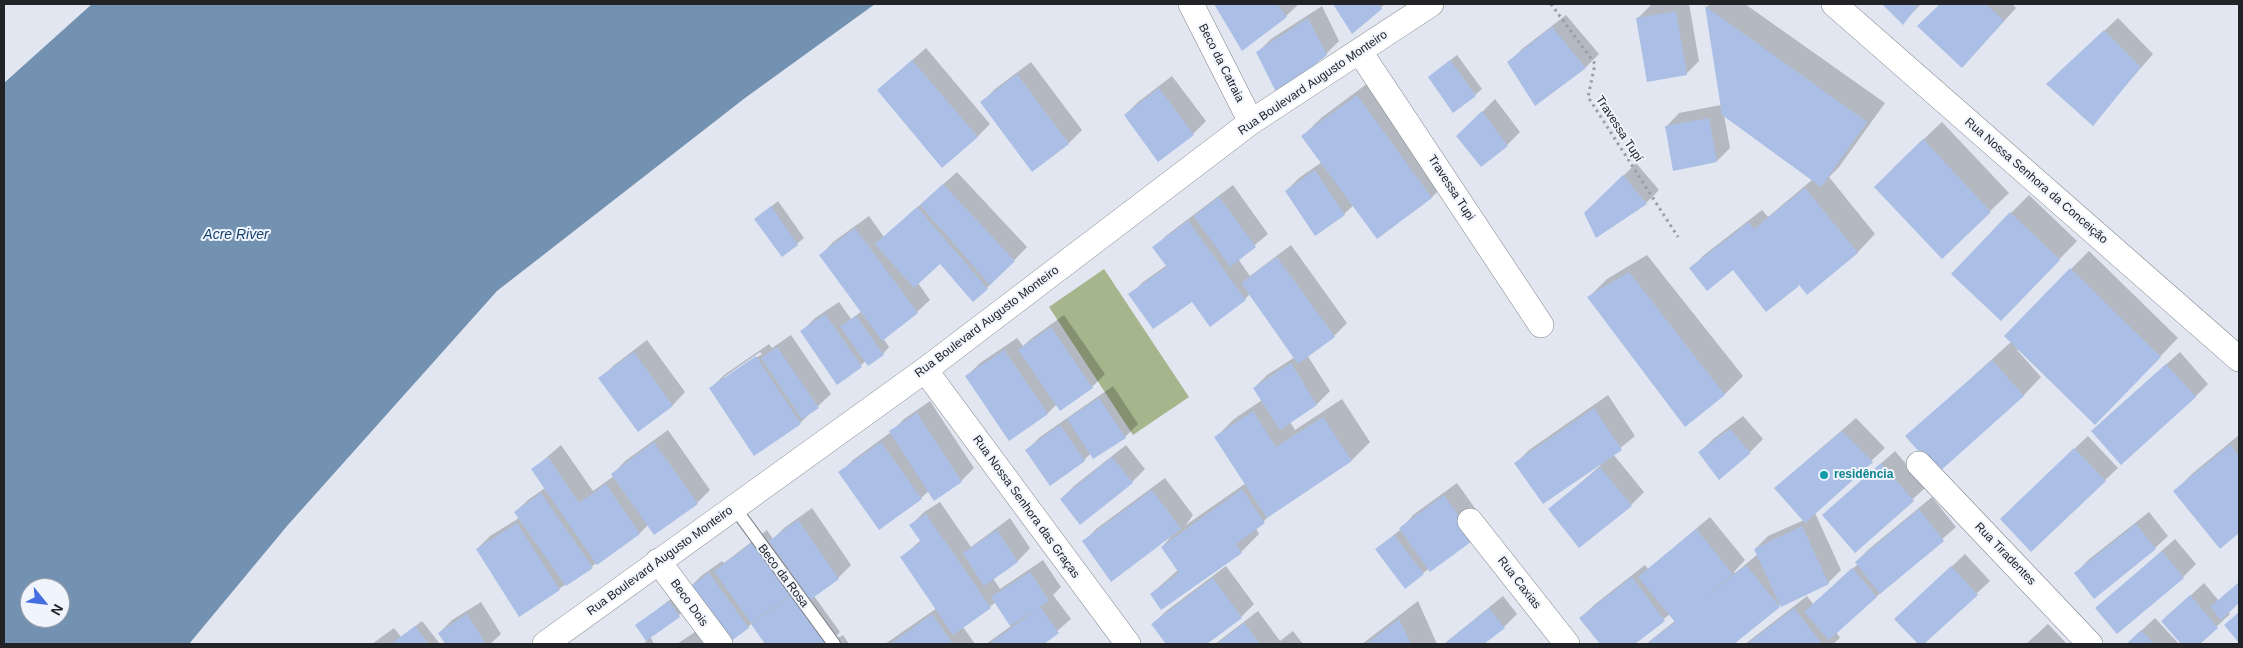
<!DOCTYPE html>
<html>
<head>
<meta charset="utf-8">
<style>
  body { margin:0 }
  #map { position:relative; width:2243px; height:648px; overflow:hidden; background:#e1e6f0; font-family:Arial,sans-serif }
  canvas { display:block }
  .frame { position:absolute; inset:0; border:5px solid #212326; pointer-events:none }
  .north { position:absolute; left:20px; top:578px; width:50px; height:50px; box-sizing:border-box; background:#eff4fd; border:1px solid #9da0a7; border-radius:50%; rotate:119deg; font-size:14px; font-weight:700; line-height:20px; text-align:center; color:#212326 }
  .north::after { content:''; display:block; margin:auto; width:18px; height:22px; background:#456ee0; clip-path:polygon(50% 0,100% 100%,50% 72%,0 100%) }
</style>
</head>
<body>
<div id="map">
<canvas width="2243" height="648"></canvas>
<div class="frame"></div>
<div class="north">N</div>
</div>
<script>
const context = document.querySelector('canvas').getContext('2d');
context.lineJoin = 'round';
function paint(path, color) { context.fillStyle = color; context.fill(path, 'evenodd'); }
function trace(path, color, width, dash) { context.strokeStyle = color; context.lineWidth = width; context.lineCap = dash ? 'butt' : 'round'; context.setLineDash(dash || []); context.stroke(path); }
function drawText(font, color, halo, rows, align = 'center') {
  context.font = font + ' Arial,sans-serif'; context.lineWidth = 4; context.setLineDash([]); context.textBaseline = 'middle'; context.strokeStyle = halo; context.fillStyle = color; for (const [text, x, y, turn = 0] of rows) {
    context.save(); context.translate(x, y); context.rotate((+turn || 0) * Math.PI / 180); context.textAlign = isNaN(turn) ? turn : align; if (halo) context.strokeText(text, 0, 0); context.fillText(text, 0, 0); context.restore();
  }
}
const forest = new Path2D(`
  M1104,269L1189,397L1133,435L1049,307Z`);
const water = new Path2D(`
  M92,4H875L745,98L497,291L287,526L189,644H4V83ZM30,588H60V618H30Z`);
const shadow = new Path2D(`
  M1216,4H1299L1286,16L1243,49Z
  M1335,4H1385L1352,32Z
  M1659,4H1689L1699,61L1686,74L1638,18L1651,5Z
  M1710,4H1745L1885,103L1839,167L1829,177L1875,234L1857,253L1799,284L1766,311L1733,269L1691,268L1704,255L1762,210L1768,217L1813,179L1724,115L1730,148L1717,161L1666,127L1679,113L1721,105L1707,7Z
  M1883,4H1921L1903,23Z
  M1941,4H2012L2016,8L1975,53L1919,26Z
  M1322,6L1339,41L1326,54L1258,52L1271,39Z
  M1566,15L1599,54L1586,67L1535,104L1509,62L1522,49Z
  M2118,18L2153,54L2092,124L2047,84Z
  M926,48L990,124L977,137L878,90Z
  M1457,55L1482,89L1475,95L1429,77Z
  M1031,62L1082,130L1069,143L1032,170L982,102L995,89Z
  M1172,76L1206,121L1193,134L1125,115L1138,102Z
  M1376,77L1450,179L1432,197L1378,237L1354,205L1344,214L1286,191L1299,178L1322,162L1303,136L1321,118Z
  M1495,99L1520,132L1507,145L1458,136Z
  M1942,122L2009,193L1942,257L1893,168Z
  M1636,163L1659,190L1646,203L1597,236L1586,214Z
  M957,172L1027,247L987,288L940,262L918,283L930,300L917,312L883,338L889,347L883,354L866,361L837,383L802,331L815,318L839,302L851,319L862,311L821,255L833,242L869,216L884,237Z
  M1233,185L1268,234L1238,259L1250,276L1291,245L1347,323L1334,336L1307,355L1330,391L1317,404L1290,422L1295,430L1342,399L1370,442L1352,460L1277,509L1256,528L1259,534L1241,552L1151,594L1178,570L1162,547L1174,533L1084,542L1096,529L1165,478L1193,515L1186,525L1246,483L1216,437L1234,419L1262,400L1254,388L1267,375L1295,357L1250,294L1245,299L1192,300L1130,295L1143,282L1167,265L1154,248L1167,235Z
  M2029,195L2077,241L2019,301L2011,213Z
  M778,201L804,238L782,256L756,219Z
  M2089,251L2178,338L2113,405L2019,349L2017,350L2041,377L2023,396L1907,436L2011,342L2071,269Z
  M1647,255L1743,376L1725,394L1685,425L1589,297L1607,279Z
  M1064,315L1105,374L1092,387L1057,404L1047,414L967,376L980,363L1017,338L1023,346L1032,338Z
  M791,335L831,394L800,423L755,454L711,388L724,375L769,344L772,348ZM760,352L762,354L724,380V377Z
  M647,340L685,392L673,405L639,430L600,379L613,366Z
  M2180,352L2208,384L2195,397L2106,418Z
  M1113,386L1138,424L1125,437L1094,457L1091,453L1084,460L1027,450L1040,437Z
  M1608,395L1635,436L1613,454L1644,492L1631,505L1550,509L1601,465L1599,464L1516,463L1529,450Z
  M930,401L974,468L961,481L929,491L921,498L840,473L853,460L891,432L904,419Z
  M1743,416L1763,439L1750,452H1700L1713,439Z
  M1856,418L1885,448L1815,513L1841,570L1828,583L1781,604L1732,644H1646L1676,620L1670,614L1633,644H1601L1581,618L1594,605L1645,565L1648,569L1710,517L1745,560L1734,572L1735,573L1758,554L1755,549L1768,536L1804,520L1775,488Z
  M668,430L710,490L697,503L648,525L640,533L559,589L477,549L490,536L519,518L515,512L528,500L545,488L533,469L561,445L593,491L614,476L613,474L625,461Z
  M2239,435V531L2220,547L2175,491L2193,473Z
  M2088,436L2118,468L2105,480L2014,506Z
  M1126,445L1145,469L1132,482L1080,524L1061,499L1074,486Z
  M1895,451L1926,487L1855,552L1823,515Z
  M1457,483L1487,525L1423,573L1377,549L1401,529L1413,515Z
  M1932,497L1956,527L1836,632L1840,638L1833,644H1745L1807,596L1813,604L1858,564L1856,562L1869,549Z
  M940,502L971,547L1010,518L1030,548L1018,561L993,578L1000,589L1043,560L1061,587L1053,595L1071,619L1042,644H986L1011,626L996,602L963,627L975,644H885L937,608L902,557L921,540L911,525L924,512Z
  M812,508L851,565L838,578L814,596L840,632L830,642L843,635L849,644H767L752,623L748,627L688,589L701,576L722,561L724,563L767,530L773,539L784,528ZM800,583L802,586L796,590L795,589Z
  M2149,512L2168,536L2155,548L2076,573L2088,560Z
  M2175,539L2196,564L2183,577L2097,608Z
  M1965,554L1990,581L1922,644H1920L1896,619Z
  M1226,566L1254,604L1241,617L1205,644H1167L1153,624L1165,612Z
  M2204,583L2219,601L2239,583V602L2228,612L2230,614L2198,644H2183L2163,621Z
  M676,595L686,610L650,636L654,644H642L647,641L637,625Z
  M1503,596L1517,614L1504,627L1482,644H1444Z
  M1418,601L1437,644H1362Z
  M481,602L501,634L490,644H447L439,633L452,620Z
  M1258,611L1280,641L1293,631L1303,644H1215Z
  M2155,618L2179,644H2127L2129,642Z
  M422,621L440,644H372L394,628L401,637Z
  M2048,624L2067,644H2026Z
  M698,630L707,644H677Z`);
const building = new Path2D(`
  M1214,4H1277L1287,17L1242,51Z
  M1333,4H1379L1382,9L1352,34Z
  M1882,4H1919L1903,25Z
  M1940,4H1986L2004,21L1962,68L1917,26Z
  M1705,6L1867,122L1821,187L1722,115Z
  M1676,11L1687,75L1647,82L1636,18Z
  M1308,18L1327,55L1277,94L1256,52Z
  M1552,27L1586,68L1535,106L1507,62Z
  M2104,30L2141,67L2093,126L2046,84Z
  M912,60L978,137L942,168L877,90Z
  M1450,60L1476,96L1453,113L1428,77Z
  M1017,74L1069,144L1032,172L980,102Z
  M1159,88L1194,135L1158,162L1124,115Z
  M1357,95L1432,198L1377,239L1301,136Z
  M1482,111L1508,146L1481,167L1456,136Z
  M1709,118L1717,162L1673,171L1665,126Z
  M1923,139L1991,212L1942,259L1874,187Z
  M1315,170L1345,215L1315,236L1285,191Z
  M1623,175L1647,204L1596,238L1584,213Z
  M943,184L1015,261L990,285L920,205Z
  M1805,188L1858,253L1807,295L1793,277L1799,286L1766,312L1733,270L1707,291L1689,268L1749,222L1754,229Z
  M1219,197L1256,247L1230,267L1194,216Z
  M771,206L798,245L782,257L754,219Z
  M917,207L988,289L973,302L940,264L914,288L875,244Z
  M2010,212L2060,260L2001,321L1951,274Z
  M1188,221L1246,300L1210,327L1192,302L1153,329L1128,294L1167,267L1152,247Z
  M855,228L918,313L882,341L819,255Z
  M1277,257L1335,337L1298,364L1241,283Z
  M2070,268L2161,357L2095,425L2004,336Z
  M1629,272L1725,395L1685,427L1587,297Z
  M825,314L862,367L837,385L800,331Z
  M856,316L884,355L868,366L840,326Z
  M1051,327L1093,388L1060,411L1018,350Z
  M777,347L819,408L802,419L761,358Z
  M1004,350L1048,414L1009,441L965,376Z
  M634,352L673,406L638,432L598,378Z
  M756,356L801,424L754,456L709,388Z
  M1992,360L2024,396L1938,473L1905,436Z
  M1291,363L1317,405L1280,430L1253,388Z
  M2166,364L2196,397L2121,465L2091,431Z
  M1099,398L1126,438L1093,459L1067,419Z
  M1594,408L1622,450L1543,504L1514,463Z
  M1253,411L1276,447L1323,417L1352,461L1267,518L1214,437Z
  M917,413L962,482L934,501L889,431Z
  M1060,425L1085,461L1050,486L1025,450Z
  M1730,429L1751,453L1719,480L1698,452Z
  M1842,431L1873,462L1805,523L1774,488Z
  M654,442L698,504L654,535L611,474Z
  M881,442L922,499L879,530L838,472Z
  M2230,445L2239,456V533L2220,549L2173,491Z
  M2074,448L2106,481L2031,552L2000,519Z
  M548,457L579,503L606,484L640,534L597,565L531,469Z
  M1112,457L1133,483L1080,525L1060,499Z
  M1881,463L1914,501L1855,553L1822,515Z
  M1600,467L1632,506L1579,548L1548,509Z
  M1242,489L1265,523L1236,544L1242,553L1161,610L1150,594L1179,573L1161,547Z
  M1152,490L1181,529L1111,582L1082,541Z
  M541,493L593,568L566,586L514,512Z
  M1444,495L1475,539L1430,572L1399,528Z
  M1919,509L1944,541L1880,594L1855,562Z
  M926,514L991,608L953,635L900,557L921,542L909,525Z
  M798,520L839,579L810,600L769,541Z
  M517,523L560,590L519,617L476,549Z
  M2136,524L2156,549L2094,599L2074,573Z
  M1802,526L1829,584L1781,607L1754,549Z
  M1696,529L1733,574L1698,603L1746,565L1780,607L1734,644H1647L1675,622L1638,577Z
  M997,530L1018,562L984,586L963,553Z
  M1394,535L1424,574L1405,589L1375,549Z
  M753,542L791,595L751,623L714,571Z
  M2162,551L2184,578L2117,634L2095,608Z
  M1951,566L1978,595L1924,644H1918L1894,619Z
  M1852,568L1877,597L1829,640L1804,612Z
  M1030,572L1049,601L1010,626L991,597Z
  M709,573L749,628L727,644L687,589Z
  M1632,577L1665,621L1635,644H1600L1579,618Z
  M1213,578L1242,618L1207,644H1166L1151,624Z
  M2239,582V603L2221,620L2210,607Z
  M792,595L826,644H765L751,624Z
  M2190,595L2218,628L2200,644H2181L2161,621Z
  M669,601L680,617L646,641L635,625Z
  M1040,607L1059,633L1044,644H989Z
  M1489,608L1505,628L1484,644H1444Z
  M1794,608L1822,644H1747Z
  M2239,612V643L2224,625Z
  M467,614L486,644H445L438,633Z
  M932,614L953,644H893L892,643Z
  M1399,619L1411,644H1366Z
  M1244,623L1260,644H1217Z
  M415,626L429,644H391Z
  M2141,630L2154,644H2126Z`);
const path = new Path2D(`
  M1551,4L1595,64L1588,97L1678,237`);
const service = new Path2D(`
  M734,507L834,644`);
const minor = new Path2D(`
  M1191,4L1251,122
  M1834,4L2239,359
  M1360,52L1541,325
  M925,370L1128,644
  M1919,464L2090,644
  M1470,521L1567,644
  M658,561L720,644
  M545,644L925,370L1251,122L1431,4`);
const markers = [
  [1824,475,5,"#0f9aa8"]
];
const streetNames = [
  ["Beco da Catraia",1221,63,63],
  ["Rua Boulevard Augusto Monteiro",1313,83,-34],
  ["Travessa Tupí",1619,129,57],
  ["Rua Nossa Senhora da Conceição",2036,181,41],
  ["Travessa Tupi",1451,188,57],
  ["Rua Boulevard Augusto Monteiro",987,322,-37],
  ["Rua Nossa Senhora das Graças",1026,507,54],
  ["Rua Tiradentes",2005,554,46],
  ["Rua Boulevard Augusto Monteiro",660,561,-36],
  ["Beco da Rosa",783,576,53],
  ["Rua Caxias",1519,583,52],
  ["Beco Dois",689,603,54]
];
const cultureNames = [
  ["residência",1834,475]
];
const waterNames = [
  ["Acre River",236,235]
];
paint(forest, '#a5b68d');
paint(water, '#7391b1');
paint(shadow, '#0003');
paint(building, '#abbfe6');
trace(service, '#7e828a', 14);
trace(minor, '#7e828a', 26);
trace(path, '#999da4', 3, [2.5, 4]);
trace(service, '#fff', 12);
trace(minor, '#fff', 25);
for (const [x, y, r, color] of markers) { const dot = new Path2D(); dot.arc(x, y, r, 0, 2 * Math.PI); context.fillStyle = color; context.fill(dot); trace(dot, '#eff4fd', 2); }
drawText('12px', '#212326', '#eff4fd', streetNames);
drawText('bold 12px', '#0d838f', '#eff4fd', cultureNames, 'left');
drawText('italic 14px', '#15426d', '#eff4fd', waterNames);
</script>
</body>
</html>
